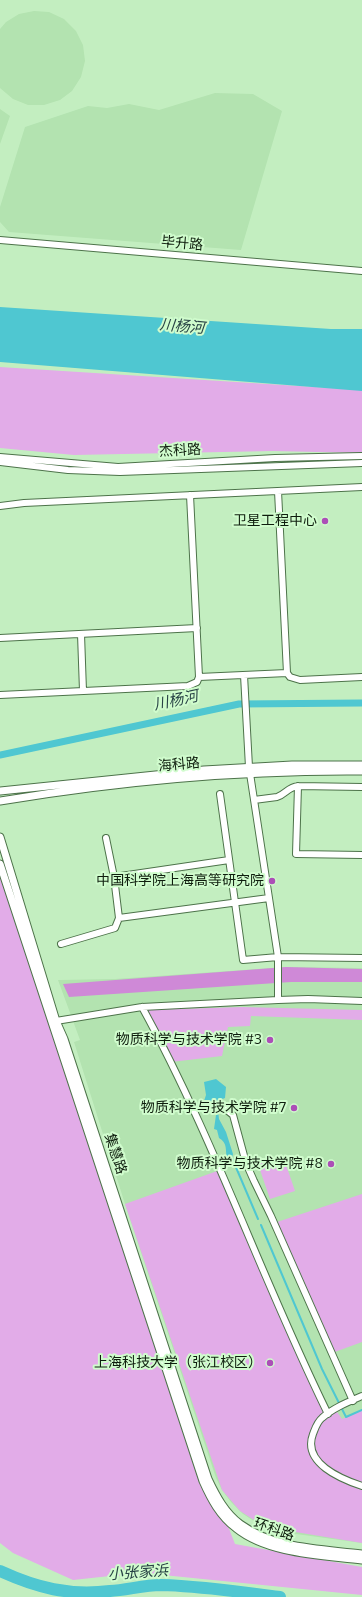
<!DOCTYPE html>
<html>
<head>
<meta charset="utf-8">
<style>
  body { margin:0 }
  canvas { display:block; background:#c3eec0 }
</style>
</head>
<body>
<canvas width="362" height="1597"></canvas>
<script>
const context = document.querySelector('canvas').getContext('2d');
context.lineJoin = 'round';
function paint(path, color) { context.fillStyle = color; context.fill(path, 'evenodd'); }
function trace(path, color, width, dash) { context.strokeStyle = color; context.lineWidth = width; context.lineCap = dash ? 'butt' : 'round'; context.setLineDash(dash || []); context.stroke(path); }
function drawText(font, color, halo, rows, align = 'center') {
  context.font = font + ' Bitter,"Noto Sans SC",serif'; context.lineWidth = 4; context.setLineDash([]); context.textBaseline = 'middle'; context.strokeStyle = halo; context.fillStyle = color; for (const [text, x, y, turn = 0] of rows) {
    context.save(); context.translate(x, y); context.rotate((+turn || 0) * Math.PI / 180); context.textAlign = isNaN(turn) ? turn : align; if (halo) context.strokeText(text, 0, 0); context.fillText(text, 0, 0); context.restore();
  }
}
const built = new Path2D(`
  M34,11L49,12L64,19L76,31L83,45L85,61L81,77L72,91L60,100L44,105H28L13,99L0,88V29L6,22L19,14Z
  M215,93L253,94L282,111L241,250L9,232L0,222V207L25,127L88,106L107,108L129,104L159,110Z
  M0,109L10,116L0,144Z
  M286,967L362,968V1543L274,1531L257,1523L243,1514L231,1502L222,1490L216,1478L125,1204L74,1042L80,1040L58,980L115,979Z`);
const green = new Path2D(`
  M0,367L362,390V453L273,451L74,455L0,448Z
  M0,877L40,985L165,1365L235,1544L362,1567V1595L163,1575L110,1576L73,1580L13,1553L0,1543Z
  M242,1007L362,1010V1020L251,1016L250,1026L228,1027L222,1056L171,1062L148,1010Z
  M283,1156L295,1191L270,1199L258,1164Z
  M220,1170L328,1414L335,1409L342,1419L362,1410V1543L265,1527L240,1511L222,1490L125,1204Z
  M362,1194V1342L332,1353L274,1223Z`);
const forest = new Path2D(`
  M286,967L362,969V982H291L69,997L63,984Z`);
const water = new Path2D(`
  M0,307L331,329H362V391L0,362Z
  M216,1079L226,1087L225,1098L220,1100L218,1111L219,1119L226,1132L233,1154L232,1158L227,1159C225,1150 228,1143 219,1138L217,1130L214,1129L216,1115L214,1109L203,1104L206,1095L204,1082Z`);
const stream = new Path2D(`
  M232,1158L258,1219
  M261,1225L322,1369L346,1417L362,1410`);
const canal = new Path2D(`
  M0,755L239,704L362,703`);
const river = new Path2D(`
  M0,1571C37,1588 69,1596 110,1591C127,1590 144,1585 161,1585C201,1586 242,1592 280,1597`);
const minor = new Path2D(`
  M0,240L362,271
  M0,457L118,467L275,458L362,456
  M0,462L68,470L120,472L362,463
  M278,491L287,673L290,677L300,680L362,677
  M0,506L24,503L362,487
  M81,634L83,691
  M0,638L197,628
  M244,675L249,767L278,957V1000
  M199,677L287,673
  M0,695L188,686L197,682L199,677L190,495
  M298,786L296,854L362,855
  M220,794L243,960L278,957L362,958
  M254,800L277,797C286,794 288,787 298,786L362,787
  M114,877L229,860
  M119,918L269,898
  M61,944L115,928L119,918L114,877L106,838
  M142,1007C214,1138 262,1280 328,1414
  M56,1021L142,1007L278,1000L308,999L362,1001
  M224,1108L233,1115L246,1163L254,1181L271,1216L353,1401
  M362,1396C348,1402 333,1408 322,1418C317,1422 315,1429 313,1434C302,1463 341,1479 362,1486`);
const tertiary = new Path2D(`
  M0,791L204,770L292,765H362
  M0,801C120,781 241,770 362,771
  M0,837L56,1021L64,1039L208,1479C216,1496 225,1513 240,1524C274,1549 322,1549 362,1554
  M0,864L203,1481C211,1499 220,1516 236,1528C268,1554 322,1555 362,1560`);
const markers = [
  [325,521,4,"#ac4eb7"],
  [272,881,4,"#ac4eb7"],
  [270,1040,4,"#ac4eb7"],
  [294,1108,4,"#ac4eb7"],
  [331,1164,4,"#ac4eb7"],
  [270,1363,4,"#ac4eb7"]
];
const streetNames = [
  ["毕升路",182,244,5],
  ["杰科路",180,451,-3],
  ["海科路",179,765,-5],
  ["集慧路",115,1154,72],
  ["环科路",274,1530,19]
];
const poiNames = [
  ["卫星工程中心",317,521],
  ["中国科学院上海高等研究院",264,881],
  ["物质科学与技术学院 #3",262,1040],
  ["物质科学与技术学院 #7",286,1108],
  ["物质科学与技术学院 #8",323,1164],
  ["上海科技大学（张江校区）",262,1363]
];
const waterNames = [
  ["川杨河",182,327,5],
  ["川杨河",176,701,-12],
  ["小张家浜",138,1573,-4]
];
paint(built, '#b3e3b0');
paint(green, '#e2ace8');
paint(forest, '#cf89d7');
paint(water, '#4fc7d1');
trace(stream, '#4fc7d1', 2);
trace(canal, '#4fc7d1', 7);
trace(river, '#4fc7d1', 12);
trace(minor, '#4d734a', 8);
trace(tertiary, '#4d734a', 9);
trace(minor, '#fff', 6);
trace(tertiary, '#fff', 7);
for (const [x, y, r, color] of markers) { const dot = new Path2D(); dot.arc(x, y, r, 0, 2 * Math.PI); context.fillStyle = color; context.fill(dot); trace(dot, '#d0fccd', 1.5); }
drawText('14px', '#0e1d0d', '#d0fccd', streetNames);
drawText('14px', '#0e1d0d', '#d0fccd', poiNames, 'right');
drawText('italic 15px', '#284345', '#d0fccd', waterNames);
</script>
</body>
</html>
